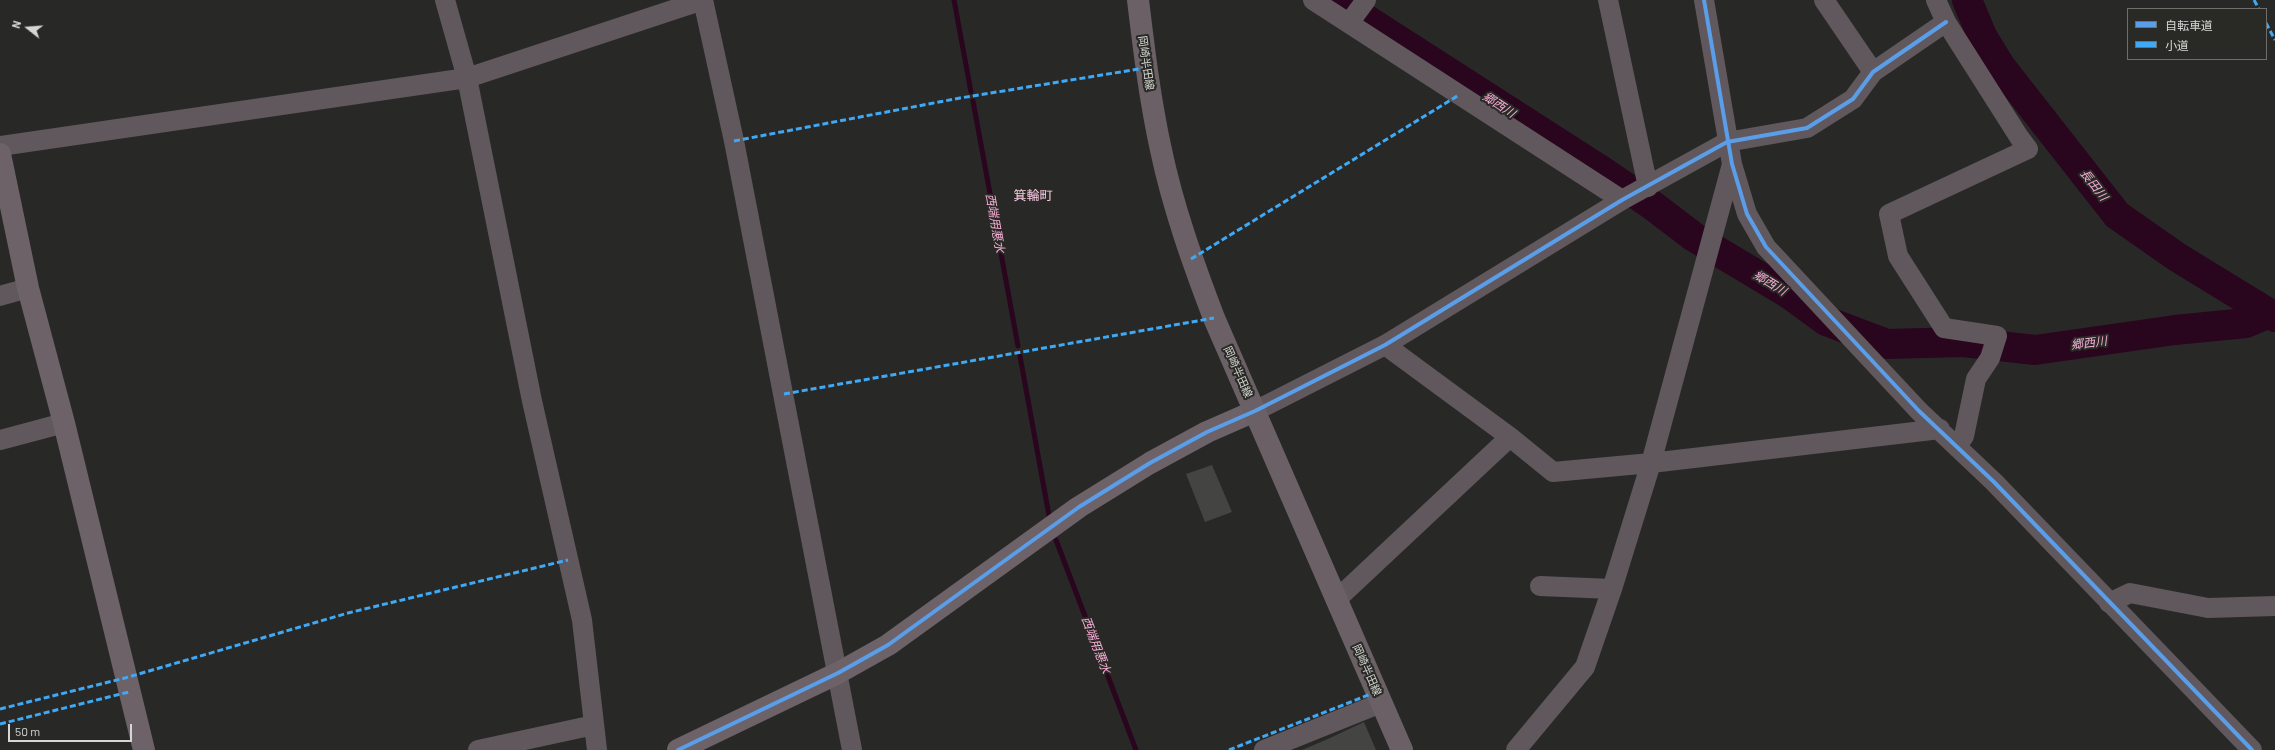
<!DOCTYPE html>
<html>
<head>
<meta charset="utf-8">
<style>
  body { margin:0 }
  #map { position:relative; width:2275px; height:750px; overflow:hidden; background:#282927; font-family:Barlow,"Noto Sans JP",sans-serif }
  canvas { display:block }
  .legend { position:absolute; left:2127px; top:8px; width:140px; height:52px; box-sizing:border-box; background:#292a26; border:1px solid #6e6f6c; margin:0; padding:5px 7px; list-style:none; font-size:12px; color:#d6d7d4 }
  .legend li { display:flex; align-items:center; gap:8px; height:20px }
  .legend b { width:20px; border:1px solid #6e6f6c }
  .north { position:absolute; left:8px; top:8px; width:40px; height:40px; -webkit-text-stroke:3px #292a26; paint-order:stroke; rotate:287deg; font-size:11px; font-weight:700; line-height:16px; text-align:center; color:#d6d7d4 }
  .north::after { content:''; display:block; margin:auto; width:14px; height:18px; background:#d6d7d4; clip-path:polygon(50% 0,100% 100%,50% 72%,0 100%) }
  .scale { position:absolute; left:8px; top:724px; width:124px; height:18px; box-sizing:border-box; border:2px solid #d6d7d4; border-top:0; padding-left:5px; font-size:12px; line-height:14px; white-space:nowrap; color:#d6d7d4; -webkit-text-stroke:3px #292a26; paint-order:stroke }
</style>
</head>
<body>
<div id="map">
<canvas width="2275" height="750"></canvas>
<ul class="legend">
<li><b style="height:5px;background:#5a9eea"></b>自転車道</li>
<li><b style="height:5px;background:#3fa9f5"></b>小道</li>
</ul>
<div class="north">N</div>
<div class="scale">50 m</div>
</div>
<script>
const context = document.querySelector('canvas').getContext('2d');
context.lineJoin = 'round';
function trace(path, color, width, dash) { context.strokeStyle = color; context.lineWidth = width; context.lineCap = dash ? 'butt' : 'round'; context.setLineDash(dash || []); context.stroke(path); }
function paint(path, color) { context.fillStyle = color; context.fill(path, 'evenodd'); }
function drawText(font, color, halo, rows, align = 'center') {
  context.font = font + ' Barlow,"Noto Sans JP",sans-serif'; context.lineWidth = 4; context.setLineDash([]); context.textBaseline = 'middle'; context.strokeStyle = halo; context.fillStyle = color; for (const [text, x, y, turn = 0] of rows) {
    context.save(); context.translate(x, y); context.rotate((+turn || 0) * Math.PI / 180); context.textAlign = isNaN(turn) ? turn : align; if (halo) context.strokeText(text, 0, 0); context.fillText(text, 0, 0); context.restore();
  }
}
const stream = new Path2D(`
  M954,0L971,92
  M973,101L1018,346
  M1020,356L1050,521
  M1056,540L1136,750`);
const river = new Path2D(`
  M1336,0L1596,167L1652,205L1694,237L1789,294L1826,321L1887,344L1963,342L2035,350L2175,330L2246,323L2267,314
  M1967,0L1982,36L2001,67L2117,215L2177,257L2275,317`);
const building = new Path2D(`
  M1212,465L1232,512L1205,522L1186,474Z
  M1364,722L1376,750H1302L1330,738Z`);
const street = new Path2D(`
  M445,0L467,78L532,401L582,620L597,750
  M703,0L734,141L852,750
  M1313,0L1622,200
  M1608,0L1648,187
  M1704,0L1732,164L1747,214L1766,247L1919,411L1994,482L2252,750
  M1824,0L1873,72
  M1936,0L1946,22L2019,137L2028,149L1889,214L1898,256L1944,328L1997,336L1990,358L1976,379L1964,436L1957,446
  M1349,23L1366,0
  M0,146L467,78L703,0
  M0,296L28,288
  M1385,345L1510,437
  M1255,411L1385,345L1622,200L1727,142L1807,128L1853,99L1873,72L1946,22
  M0,440L64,423
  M1540,586L1612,589
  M1336,600L1510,437L1553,472L1651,463L1940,429
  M2109,603L2130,593L2208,608L2275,606
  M478,750L594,725
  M1264,750L1381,703
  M1516,750L1585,667L1612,589L1651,463L1732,164`);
const secondary = new Path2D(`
  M0,154L28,288L64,423L144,750
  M678,750L838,673L888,645L1079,507L1150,463L1207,432L1255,411`);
const primary = new Path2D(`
  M1138,0C1144,50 1150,100 1161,150C1173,207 1193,263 1214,318L1402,750`);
const quiet = new Path2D(`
  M2254,0L2259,9
  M2266,23L2275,40
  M734,141L960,98L1145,68
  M1191,259L1459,95
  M784,394L1214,318
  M0,709L125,678L348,613L568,560
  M0,724L129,692
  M1229,750L1376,692`);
const cycleway = new Path2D(`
  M1704,0L1732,164L1747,214L1766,247L1919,411L1994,482L2252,750
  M678,750L838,673L888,645L1079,507L1150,463L1207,432L1255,411L1385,345L1622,200L1727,142L1807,128L1853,99L1873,72L1946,22`);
const streetNames = [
  ["岡崎半田線",1146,63,82],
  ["岡崎半田線",1238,372,66],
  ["岡崎半田線",1367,670,66]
];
const waterNames = [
  ["郷西川",1499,105,33],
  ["長田川",2094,185,52],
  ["西端用悪水",995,223,80],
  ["郷西川",1770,283,31],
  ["郷西川",2089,343,-7],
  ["西端用悪水",1096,645,69]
];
const quarterNames = [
  ["箕輪町",1033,196]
];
trace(stream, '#2a051e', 5);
trace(river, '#2a051e', 30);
paint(building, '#444442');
trace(street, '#61585d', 20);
trace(secondary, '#6d6268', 22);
trace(primary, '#6a6065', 22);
trace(quiet, '#3fa9f5', 3, [6, 3]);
trace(cycleway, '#5a9eea', 4);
drawText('11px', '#d6d7d4', '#292a26', streetNames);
drawText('italic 12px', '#f9add8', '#292a26', waterNames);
drawText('13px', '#f7cae3', '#292a26', quarterNames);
</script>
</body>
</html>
